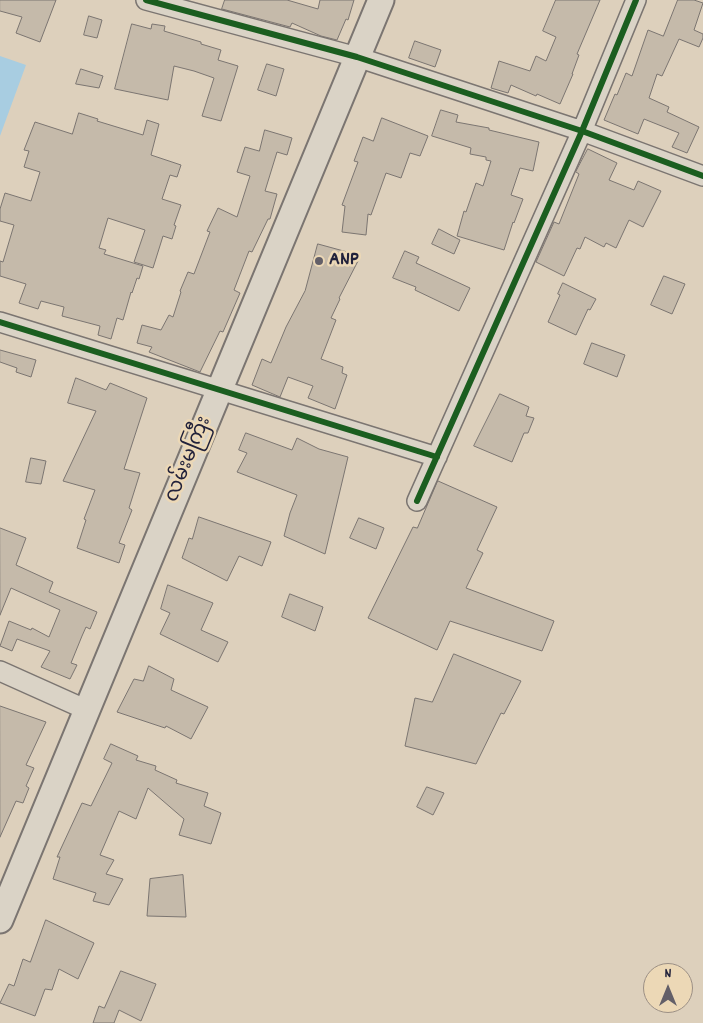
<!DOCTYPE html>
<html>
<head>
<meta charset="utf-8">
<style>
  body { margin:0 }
  #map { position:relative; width:703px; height:1023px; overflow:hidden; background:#ddd0bc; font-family:Dekko,sans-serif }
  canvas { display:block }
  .north { position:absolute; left:643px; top:963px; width:50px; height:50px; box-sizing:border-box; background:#ecd8b6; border:1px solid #9b8f85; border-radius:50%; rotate:0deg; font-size:14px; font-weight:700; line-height:20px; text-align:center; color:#22223b }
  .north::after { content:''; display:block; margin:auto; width:18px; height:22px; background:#635f68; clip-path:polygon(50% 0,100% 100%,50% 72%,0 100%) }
</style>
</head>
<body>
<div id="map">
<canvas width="703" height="1023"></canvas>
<div class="north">N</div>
</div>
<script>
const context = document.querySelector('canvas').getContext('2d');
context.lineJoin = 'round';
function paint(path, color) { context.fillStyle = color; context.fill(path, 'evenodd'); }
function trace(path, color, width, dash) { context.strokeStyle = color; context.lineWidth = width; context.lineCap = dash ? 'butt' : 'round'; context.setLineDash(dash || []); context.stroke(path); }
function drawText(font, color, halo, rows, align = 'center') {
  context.font = font + ' Dekko,"Noto Sans Myanmar",sans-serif'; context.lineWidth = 5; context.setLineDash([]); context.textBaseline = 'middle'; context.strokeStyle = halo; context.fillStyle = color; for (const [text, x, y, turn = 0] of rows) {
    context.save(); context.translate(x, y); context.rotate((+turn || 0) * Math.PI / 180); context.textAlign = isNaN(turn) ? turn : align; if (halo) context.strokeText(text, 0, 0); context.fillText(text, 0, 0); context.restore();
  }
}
const water = new Path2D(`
  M0,56L26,65L0,136Z`);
const building = new Path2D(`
  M0,0H56L40,42L16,33L22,17L0,11Z
  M225,0H287L318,9L320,0H354L348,20L346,19L337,40L321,36L292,23L290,27L222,9Z
  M556,0H600L577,54L579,55L572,74H573L560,104L537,94L536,96L511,85L508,93L491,88L499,61L530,71L536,56L546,61L556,37L543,31Z
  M678,0H694L703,3L694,30L703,34V38L699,47L679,39L662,76L657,74L649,98L669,107L667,112L699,127L687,153L672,147L679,133L644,119L638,134L604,120L615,94L617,95L626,73L632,76L648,30L663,36Z
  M89,16L102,20L97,38L84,35Z
  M132,24L151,29L152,24L165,26L164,31L201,42V44L221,50L218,60L238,66L221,121L202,116L214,78L194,71L174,66L168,100L115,89Z
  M415,41L441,50L435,67L409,58Z
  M267,64L284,69L276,96L258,90Z
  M81,69L103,76L99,88L76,84Z
  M441,110L458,115L456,122L489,128V130L539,142L533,171L520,168L511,195L523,199L514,223L513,222L504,250L457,236L464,211L466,212L476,183L483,186L491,161L486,160V157L470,154L471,148L432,136Z
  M79,113L98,119L97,121L143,135L147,120L159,124L151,155L181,165L177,177L170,175L162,199L181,205L174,225L176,226L172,239L163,236L153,268L134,262L145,230L108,218L99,248L106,250L104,254L143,266L139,279L137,278L132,293L131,292L123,320L117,318L111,339L98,335L100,326L62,316L64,307L41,301L38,309L19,303L26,284L0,276V261L3,262L14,225L0,221V209L5,193L31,201L40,172L24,167L29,151L24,150L35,122L72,134Z
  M382,118L428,136L420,156L410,153L401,178L386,173L371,215L368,214L366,235L342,232L345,206L342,205L358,162L354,161L363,137L373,141Z
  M265,130L292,138L287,155L277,152L265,191L277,194L270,219H268L252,252L249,251L234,290L240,293L223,332L220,331L200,372L149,352L152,347L137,343L142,325L161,330L169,315L173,317L181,292L180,291L188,272L194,274L210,232L207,231L218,208L237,217L250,176L237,172L245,147L259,151Z
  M588,149L617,163L609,180L634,190L638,181L661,191L643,227L629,220L616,248L606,243L604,247L585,237L580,249L577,248L564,276L536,262L554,222L559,224L579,174L576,172Z
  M439,229L460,240L454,254L432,244Z
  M318,244L351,253V259L358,261L339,298L340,299L331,318L336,320L321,359L343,367L342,373L347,375L335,409L308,398L313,386L288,377L280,397L252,385L262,359L271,363L286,327L305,291Z
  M405,251L419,257L416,263L470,288L459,311L415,290L416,287L393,278Z
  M664,276L685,284L672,314L651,305Z
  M563,283L596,299L590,310L588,309L576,335L548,322L560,295L558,294Z
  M592,343L625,355L617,377L584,364Z
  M0,350L36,360L31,377L16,372L17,368L0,362Z
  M76,378L106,390L110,383L147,398L124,469L140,473L129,508L132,510L119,543L125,545L119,563L77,548L86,520L84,519L95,490L63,481L96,411L68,403Z
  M500,394L529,407L526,416L534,418L528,433H524L512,462L474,446Z
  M246,433L292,450L297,438L319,449L348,457L325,554L284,536L290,513L297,495L237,472L247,453L239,450Z
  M31,458L46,461L41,484L26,482Z
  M438,481L497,507L477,550L483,553L466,588L554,621L542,651L450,621L437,650L368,618L413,527L417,528Z
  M199,517L271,542L262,566L239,556L227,581L182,558L189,538L192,539Z
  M359,518L384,528L376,549L350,538Z
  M0,528L26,538L16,565L53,582L49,592L97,612L90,629L86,627L82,636L71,663L77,665L70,679L41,667L50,651L17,639L12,651L0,646L9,621L31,630L32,628L49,637L60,610L11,588L0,615Z
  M168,585L213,603L201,630L228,642L218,662L160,634L170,613L161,609Z
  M290,594L323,607L315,631L282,617Z
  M454,654L521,681L504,714L501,713L476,764L405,746L415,698L432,702Z
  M149,666L174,679L171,690L208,707L191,739L166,726L165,728L117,712L134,679L143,681Z
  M0,706L46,722L26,765L34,768L26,786L29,788L23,803L16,801L0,837Z
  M111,744L138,756L136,760L156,766L155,770L177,780L176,783L208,793L204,806L221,813L211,844L179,835L184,819L148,788L136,819L119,811L100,855L114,860L106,874L123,879L109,905L93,901L96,893L53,879L60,857H57L82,803L91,806L112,763L104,759Z
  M427,787L444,793L433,815L417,807Z
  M183,875L186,917L147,916L150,879Z
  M46,920L94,943L78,979L59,969L52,990L45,989L35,1016L0,1003L9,984L14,986L23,959L30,962Z
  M121,971L156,984L141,1021L119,1010L114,1023H93L99,1006L104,1008Z`);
const minor = new Path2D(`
  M146,0L357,57L582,131L703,176
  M0,322L437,457
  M417,501L582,131L636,0
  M0,671L87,710`);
const major = new Path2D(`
  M0,920L381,0`);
const cycleway = new Path2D(`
  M146,0L357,57L582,131L703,176
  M0,322L437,457
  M417,501L582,131L636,0`);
const markers = [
  [319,261,5,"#635f68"]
];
const poiNames = [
  ["ANP",329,261]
];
const streetNames = [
  ["လမ်းမကြီး",190,460,-68]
];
paint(water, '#a8cde1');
paint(building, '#c5baaa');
trace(building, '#7b7571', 1);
trace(minor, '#7b7571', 22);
trace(major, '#7b7571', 29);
trace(minor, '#dad3c6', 19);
trace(major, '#dad3c6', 25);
trace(cycleway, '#1b5e20', 6);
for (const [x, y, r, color] of markers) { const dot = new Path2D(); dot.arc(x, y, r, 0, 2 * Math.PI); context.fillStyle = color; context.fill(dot); trace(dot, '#ecd8b6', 2); }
drawText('bold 20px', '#22223b', '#ecd8b6', poiNames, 'left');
drawText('20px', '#22223b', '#ecd8b6', streetNames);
</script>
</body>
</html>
